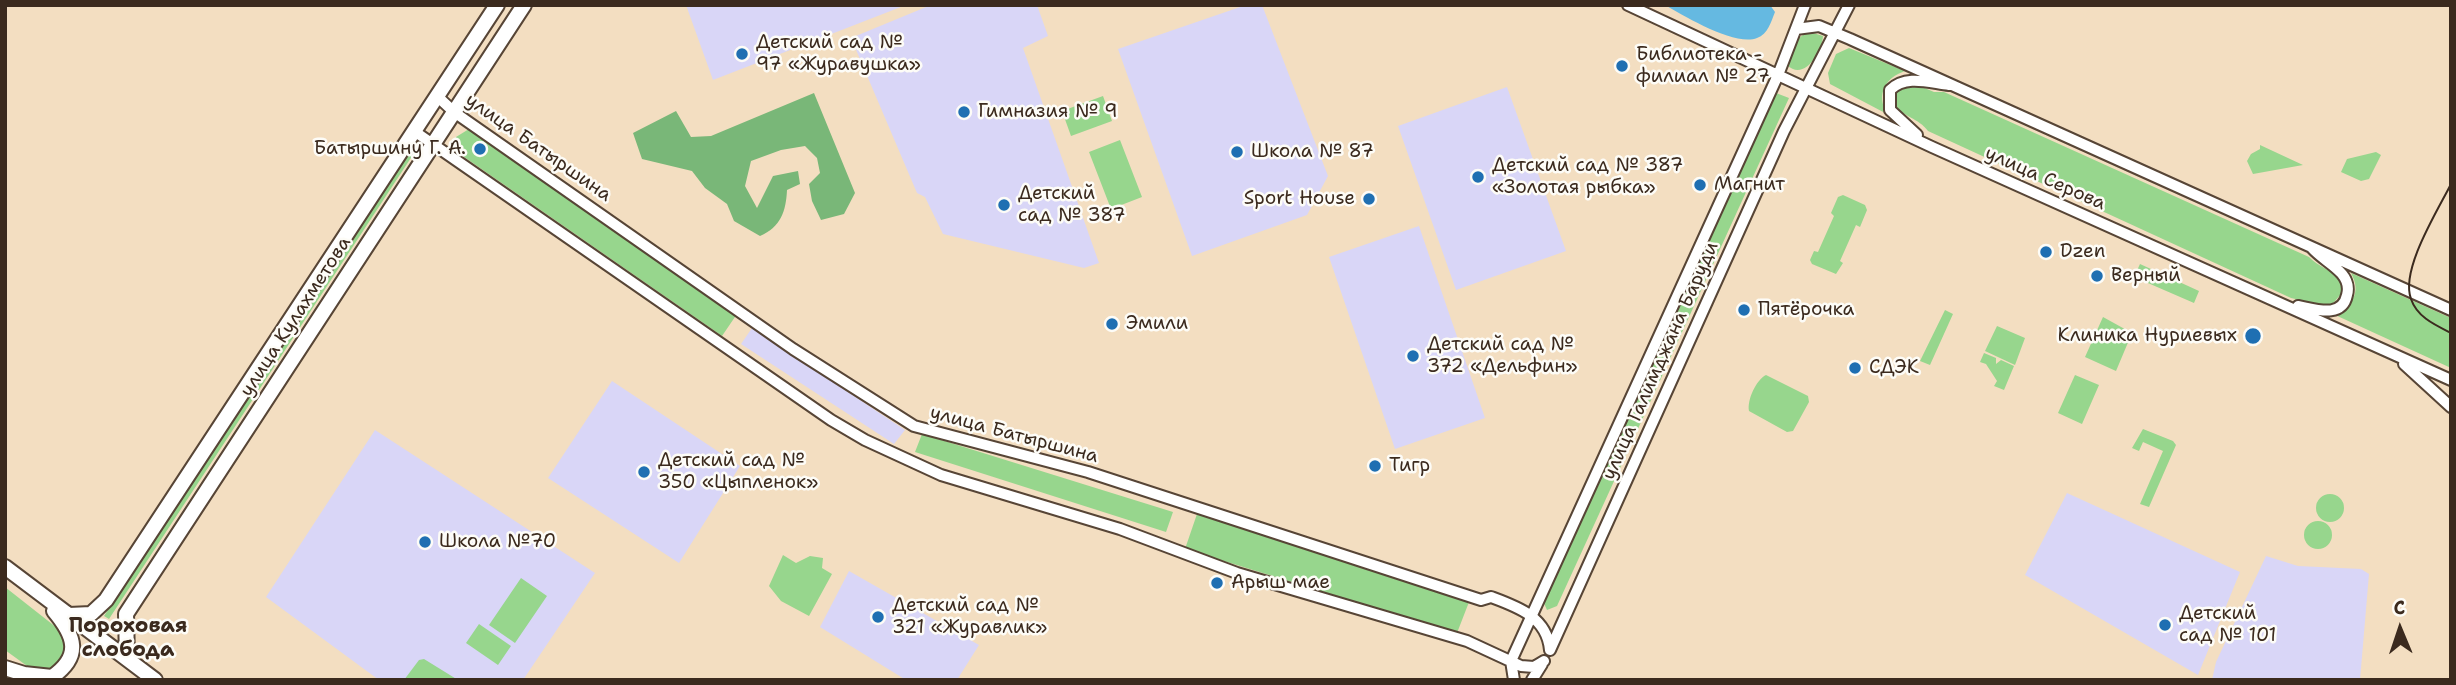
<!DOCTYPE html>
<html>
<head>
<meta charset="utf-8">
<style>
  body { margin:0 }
  #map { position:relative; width:2456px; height:685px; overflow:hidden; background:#f3dec1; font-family:"Shantell Sans",sans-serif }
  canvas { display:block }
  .frame { position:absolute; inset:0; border:7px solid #3b2a1e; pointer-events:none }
  .north { position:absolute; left:2365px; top:594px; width:70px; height:70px; -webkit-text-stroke:5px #fdfcf7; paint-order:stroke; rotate:358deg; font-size:19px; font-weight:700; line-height:28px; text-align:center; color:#3b2a1e }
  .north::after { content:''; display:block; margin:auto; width:24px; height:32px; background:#3b2a1e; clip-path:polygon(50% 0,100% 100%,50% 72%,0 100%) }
</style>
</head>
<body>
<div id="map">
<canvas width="2456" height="685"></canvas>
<div class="frame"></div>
<div class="north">С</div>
</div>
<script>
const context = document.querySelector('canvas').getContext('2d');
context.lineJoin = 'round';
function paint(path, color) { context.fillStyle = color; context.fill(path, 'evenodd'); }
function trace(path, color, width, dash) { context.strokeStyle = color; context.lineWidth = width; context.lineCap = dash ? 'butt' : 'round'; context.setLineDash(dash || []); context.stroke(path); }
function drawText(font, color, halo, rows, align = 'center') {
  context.font = font + ' "Shantell Sans",sans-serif'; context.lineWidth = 5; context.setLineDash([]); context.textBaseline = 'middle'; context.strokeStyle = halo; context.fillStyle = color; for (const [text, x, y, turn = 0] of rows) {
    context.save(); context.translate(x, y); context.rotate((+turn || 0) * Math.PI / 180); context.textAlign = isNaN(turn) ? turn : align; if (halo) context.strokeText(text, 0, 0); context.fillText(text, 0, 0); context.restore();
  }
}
const built = new Path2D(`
  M686,5H906L713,80Z
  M931,5H1037L1048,36L1023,48L1099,263L1084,268L943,234L925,197L917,193L851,38Z
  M1246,5H1262L1328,176L1307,215L1192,256L1118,49Z
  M1507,87L1566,251L1456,290L1398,126Z
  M1419,226L1485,418L1395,449L1329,257Z
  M752,328L905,430L894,444L741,344Z
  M612,381L740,466L679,563L548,478Z
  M375,430L595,573L523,680H379L266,597Z
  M2067,493L2240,572L2198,675L2025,575Z
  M2266,556L2298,566L2361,569L2369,574L2360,680H2212L2216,662Z
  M849,571L979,645L957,680H906L820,627Z`);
const green = new Path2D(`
  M1810,32L1823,36C1822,52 1804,82 1787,65C1791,50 1794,37 1810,32Z
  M1849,48L1905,71C1885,78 1876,94 1887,114L1830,84L1828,73L1836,54Z
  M1913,83L1934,92H1944L2309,257C2319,267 2331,270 2342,279L2341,294L2330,307L2291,298L1928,131C1919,118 1902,117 1895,104L1896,90Z
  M1776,93L1789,98L1557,606L1547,610L1543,601Z
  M1103,96L1112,121L1071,136L1062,111Z
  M469,129L737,314L722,336L454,150L456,137Z
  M1120,140L1142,197L1111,209L1089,152Z
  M415,141L420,144L109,619L104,616Z
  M2260,145L2303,165L2253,174L2247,161L2251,154L2260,149Z
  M2376,152L2381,155L2369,179L2361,181L2341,172L2347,159Z
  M1843,195L1865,205L1867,210L1860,227L1856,225L1840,261L1843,263L1836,274L1812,264L1810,260L1814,251L1818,252L1834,216L1831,213L1838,197Z
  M2140,264L2199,291L2194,303L2134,277Z
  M2351,273L2451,318V368L2333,314C2352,306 2362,293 2351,273Z
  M1945,310L1953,314L1930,365L1920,361Z
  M2103,317L2132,333L2116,371L2085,357Z
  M1997,326L2025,338L2015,365L1985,351Z
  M1984,353L1996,358V364L2001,360L2014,366L2004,390L1994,386L1997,381L1986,364L1980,362Z
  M1766,375L1808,396L1809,402L1793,431L1787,432L1749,411C1747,400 1756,380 1766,375Z
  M2075,375L2099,385L2082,424L2058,413Z
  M2143,429L2173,441L2176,445L2149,507L2140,504L2163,451L2143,442L2139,451L2132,448Z
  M922,434L1173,512L1166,532L915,452Z
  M2316 508a14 14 0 1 1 28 0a14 14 0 1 1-28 0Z
  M1197,514L1469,602L1457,633L1185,549Z
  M2304 535a14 14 0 1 1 28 0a14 14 0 1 1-28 0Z
  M783,555L796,563L810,556L823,558L822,568L832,574L809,616L781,601L769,586Z
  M521,578L547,596L515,643L489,625Z
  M5,587L66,635V657L54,670L34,671L5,650Z
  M479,624L511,646L498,665L466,643Z
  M424,659L458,680H404L419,660Z`);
const forest = new Path2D(`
  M814,93L855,193L844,214L821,220L812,201L809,184L820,173L817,158L805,146L781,150L751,161L745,186L757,208L773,176L798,171L800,184L787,190C786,211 781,227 760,236L734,221L727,204L705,188L692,171L642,159L633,133L676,111L691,137L711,136Z`);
const water = new Path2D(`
  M1665,5H1770L1775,12C1771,22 1768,34 1757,38C1736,47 1684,16 1665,5Z`);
const minor = new Path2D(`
  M1628,5L1932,147L2451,380
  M1796,29L1819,26L1850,39L2451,310
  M437,96L454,112L793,349L914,426L1088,472L1481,600L1491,597C1518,607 1547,617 1550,650
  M414,131L831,420L865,440L941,475L1120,529L1237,573L1467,641L1521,666L1534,667L1544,661
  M1917,135L1890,110V90C1906,74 1930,83 1949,85
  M2298,306C2315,309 2342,319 2347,295C2349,288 2347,280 2342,274C2333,264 2321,258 2312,248
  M2404,364L2451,407
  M1550,650L1784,131L1849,5
  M1514,680L1511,661L1778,75L1805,5
  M1532,680L1542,664`);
const major = new Path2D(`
  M5,567L155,680
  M69,615L91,614L106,600L497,5
  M127,659L126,614L524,5
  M5,668L24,674L52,677C82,656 75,636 54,611`);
const tram = new Path2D(`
  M2451,184C2438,210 2400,270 2411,299C2417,317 2435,325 2451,333`);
const markers = [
  [742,54,7,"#1f6fb2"],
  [1622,66,7,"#1f6fb2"],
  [964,112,7,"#1f6fb2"],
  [480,149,7,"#1f6fb2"],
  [1237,152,7,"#1f6fb2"],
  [1478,177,7,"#1f6fb2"],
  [1700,185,7,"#1f6fb2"],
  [1369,199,7,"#1f6fb2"],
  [1004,205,7,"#1f6fb2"],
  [2046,252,7,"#1f6fb2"],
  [2097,276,7,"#1f6fb2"],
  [1744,310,7,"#1f6fb2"],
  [1112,324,7,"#1f6fb2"],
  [2253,336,9,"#1f6fb2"],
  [1413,356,7,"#1f6fb2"],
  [1855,368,7,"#1f6fb2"],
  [1375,466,7,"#1f6fb2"],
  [644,472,7,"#1f6fb2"],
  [425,542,7,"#1f6fb2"],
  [1217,583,7,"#1f6fb2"],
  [878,617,7,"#1f6fb2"],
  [2165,625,7,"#1f6fb2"]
];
const poiNames = [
  ["Детский сад №",756,43],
  ["97 «Журавушка»",756,65],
  ["Библиотека -",1636,55],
  ["филиал № 27",1636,77],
  ["Гимназия № 9",978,112],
  ["Батыршину Г. А.",466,149,"right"],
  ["Школа № 87",1251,152],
  ["Детский сад № 387",1492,166],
  ["«Золотая рыбка»",1492,188],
  ["Магнит",1714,185],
  ["Детский",1018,194],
  ["сад № 387",1018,216],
  ["Sport House",1355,199,"right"],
  ["Dzen",2060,252],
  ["Верный",2111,276],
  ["Пятёрочка",1758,310],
  ["Эмили",1126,324],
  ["Клиника Нуриевых",2237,336,"right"],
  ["Детский сад №",1427,345],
  ["372 «Дельфин»",1427,367],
  ["СДЭК",1869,368],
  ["Детский сад №",658,461],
  ["350 «Цыпленок»",658,483],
  ["Тигр",1389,466],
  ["Школа №70",439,542],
  ["Арыш мае",1231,583],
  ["Детский сад №",892,606],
  ["321 «Журавлик»",892,628],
  ["Детский",2179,614],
  ["сад № 101",2179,636]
];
const streetNames = [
  ["улица Батыршина",538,148,35],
  ["улица Серова",2045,179,24],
  ["улица Кулахметова",296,317,-57],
  ["улица Галимджана Баруди",1661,361,-66],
  ["улица Батыршина",1014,435,15]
];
const neighbourhoodNames = [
  ["Пороховая",128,627],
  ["слобода",128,651]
];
paint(built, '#d9d6f7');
paint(green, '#97d68d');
paint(forest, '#79b778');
paint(water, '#65b9e1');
trace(minor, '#574536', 14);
trace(major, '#574536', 18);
trace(minor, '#fff', 10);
trace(major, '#fff', 14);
trace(tram, '#3b2a1e', 2);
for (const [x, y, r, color] of markers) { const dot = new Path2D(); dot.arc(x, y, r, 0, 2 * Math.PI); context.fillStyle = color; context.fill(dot); trace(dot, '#fdfcf7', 2.5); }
drawText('19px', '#3b2a1e', '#fdfcf7', poiNames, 'left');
drawText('19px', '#3b2a1e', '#fdfcf7', streetNames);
drawText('bold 21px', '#3b2a1e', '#fdfcf7', neighbourhoodNames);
</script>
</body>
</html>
